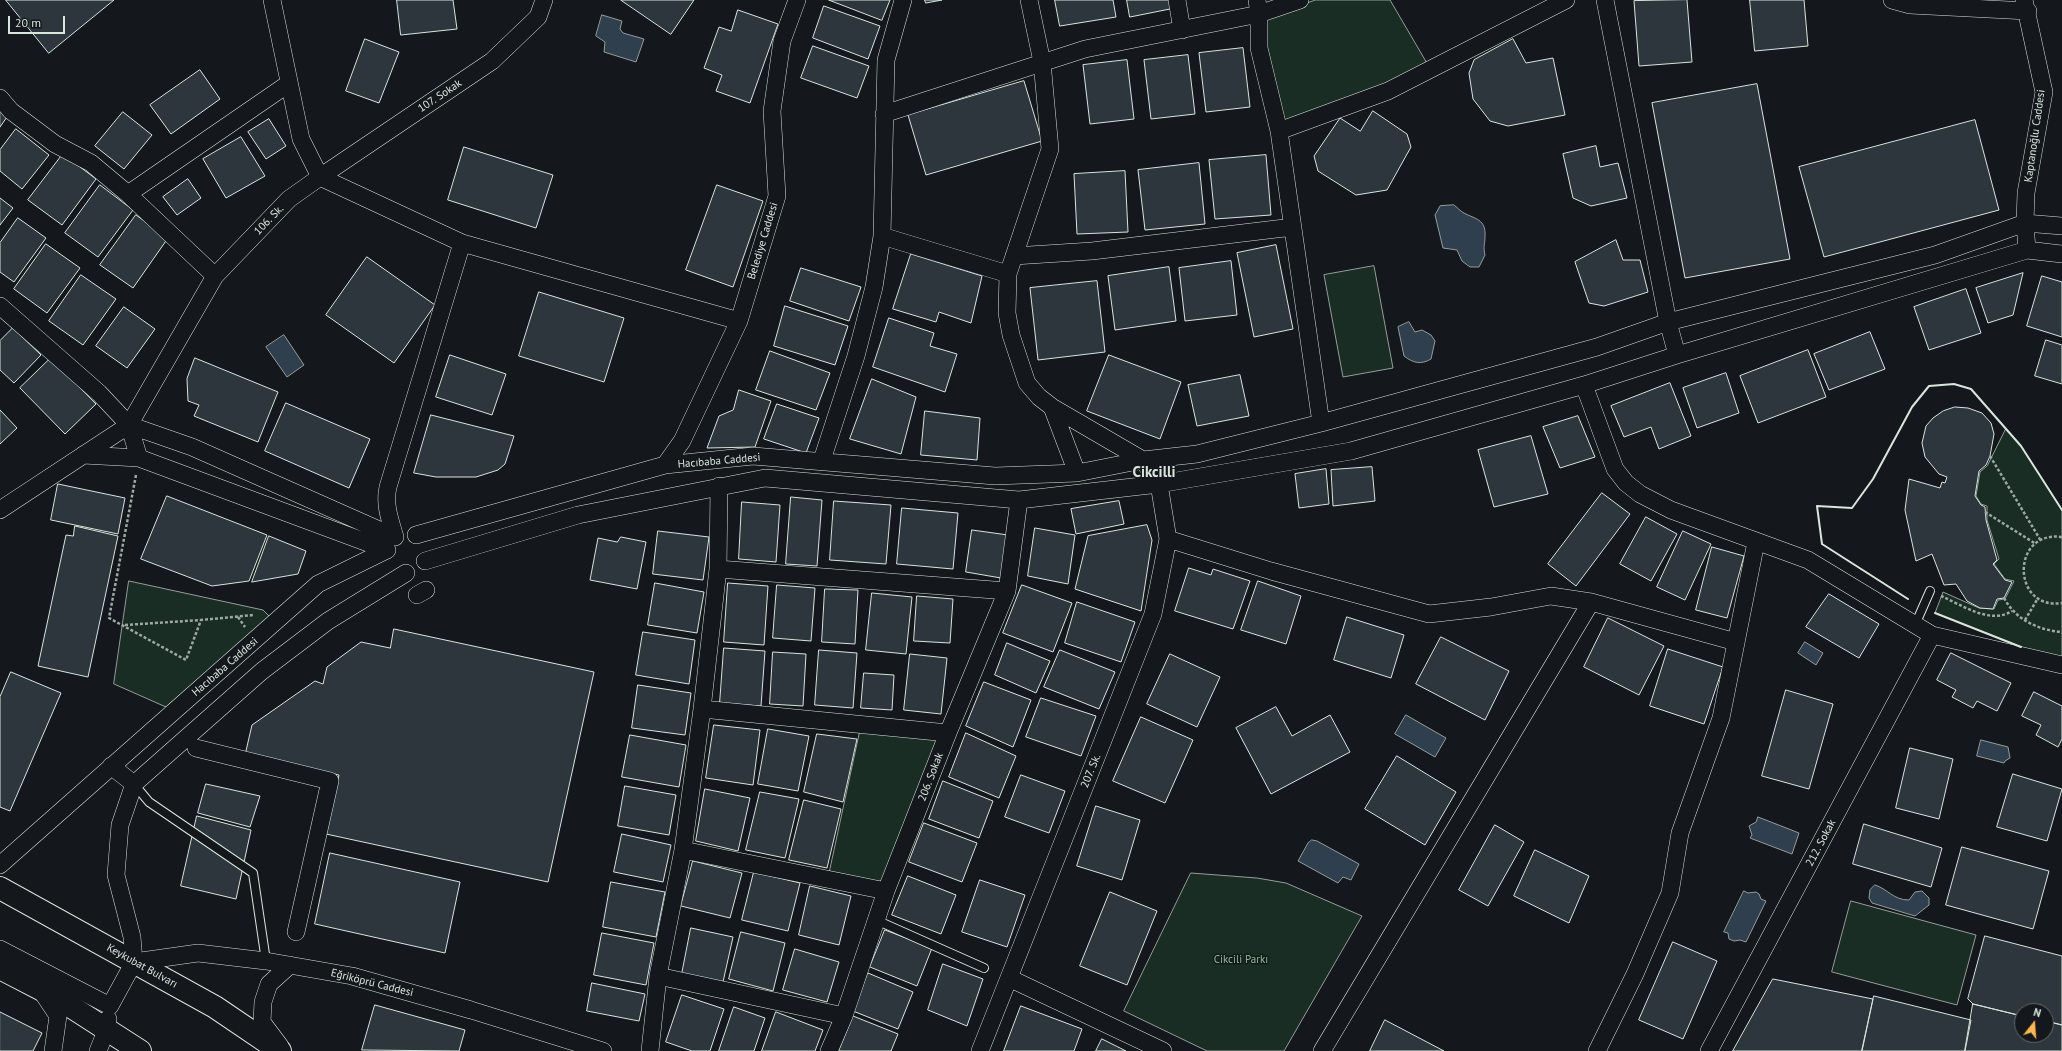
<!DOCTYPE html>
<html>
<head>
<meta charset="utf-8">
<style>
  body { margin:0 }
  #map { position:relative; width:2062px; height:1051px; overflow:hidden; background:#14181c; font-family:"PT Sans",sans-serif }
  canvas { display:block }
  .north { position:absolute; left:2014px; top:1003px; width:40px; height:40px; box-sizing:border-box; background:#14181c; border:1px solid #626a69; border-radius:50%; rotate:17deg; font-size:11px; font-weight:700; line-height:16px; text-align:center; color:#d8e6dc }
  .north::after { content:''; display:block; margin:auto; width:14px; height:18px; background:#ffb74d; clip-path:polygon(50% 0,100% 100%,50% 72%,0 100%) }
  .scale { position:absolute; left:8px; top:16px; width:57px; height:18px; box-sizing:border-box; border:2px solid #d8e6dc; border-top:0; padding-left:5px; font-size:12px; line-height:14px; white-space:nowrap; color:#d8e6dc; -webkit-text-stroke:3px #14181c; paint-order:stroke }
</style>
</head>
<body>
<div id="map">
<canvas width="2062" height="1051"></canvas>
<div class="north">N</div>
<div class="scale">20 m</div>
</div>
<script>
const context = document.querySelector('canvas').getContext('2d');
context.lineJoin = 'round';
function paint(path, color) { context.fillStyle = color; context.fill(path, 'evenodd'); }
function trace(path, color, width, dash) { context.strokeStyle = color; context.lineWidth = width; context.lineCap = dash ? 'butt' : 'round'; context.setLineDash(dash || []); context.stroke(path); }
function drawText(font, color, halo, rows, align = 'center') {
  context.font = font + ' "PT Sans",sans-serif'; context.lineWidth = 3; context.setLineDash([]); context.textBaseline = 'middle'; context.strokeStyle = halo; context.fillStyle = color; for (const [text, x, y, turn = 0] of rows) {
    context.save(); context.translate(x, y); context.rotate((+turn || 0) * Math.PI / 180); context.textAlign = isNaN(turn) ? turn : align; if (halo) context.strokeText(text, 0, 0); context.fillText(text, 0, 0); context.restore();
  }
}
const green = new Path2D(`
  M1316,0H1390L1428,65L1388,86L1283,124L1264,48L1265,17Z
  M1374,266L1393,368L1343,377L1324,275Z
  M2006,429L2021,446L2062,510V657L2024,648L1935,613L1943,592L1979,608L1994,609L1998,600L2005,599L2014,581L2005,579L1994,564L1999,559L1987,520V506L1981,504L1976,496L1980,472L1987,466Z
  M129,581L263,610L270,617L166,707L114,684Z
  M861,727L943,735L884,886L829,875Z
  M1191,873L1257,878L1286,883L1362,916L1284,1051H1207L1124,1011Z
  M1851,901L1976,935L1957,1005L1832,972Z`);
const water = new Path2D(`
  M602,15L622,21L620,29L623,33L644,39L636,62L604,52L605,42L596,36Z
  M1454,205C1457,207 1460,211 1464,213C1475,219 1486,219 1485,236C1485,244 1483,247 1485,255L1479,267H1470L1462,261L1457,250L1443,248L1435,215L1440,206Z
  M1409,322L1415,332L1422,330L1431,335L1435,341L1431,359C1421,365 1413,363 1404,356L1398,327Z
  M284,335L304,365L287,377L266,347Z
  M1805,642L1823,653L1816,665L1798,653Z
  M1406,715L1446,738L1435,757L1395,734Z
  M1981,740L2008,747L2010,758L2005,761L2004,763L1977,756Z
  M1758,817L1799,833L1792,854L1750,838L1752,835L1749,826L1756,822Z
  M1312,840L1317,841L1359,864L1351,880L1343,877L1338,883L1298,861L1308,843Z
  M1875,885C1888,889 1893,900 1909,900L1915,892L1922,891L1929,898V905L1915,916L1872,903L1869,898L1870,890Z
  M1744,891L1748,893L1756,892L1759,894L1761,899L1766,901L1746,942L1740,940L1734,941L1729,939L1728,933L1724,932Z`);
const building = new Path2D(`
  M6,0H114L49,53Z
  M397,0H453L457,29L401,35Z
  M621,0H694L671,34Z
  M829,0H890L882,20Z
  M925,0H942L926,3Z
  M1055,0H1113L1116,17L1060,26Z
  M1127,0H1173L1175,8L1130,17Z
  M1687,0L1692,62L1639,66L1634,1Z
  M1750,0H1804L1808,46L1755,51Z
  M824,6L880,26L868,59L813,38Z
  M738,10L778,24L750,103L716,91L722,75L704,68L719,27L731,31Z
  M365,39L399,52L379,103L346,91Z
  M1513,39L1526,63L1553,58L1565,115L1508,126L1490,121L1473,99L1469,73L1474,60Z
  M813,46L869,66L857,98L801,78Z
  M1243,48L1250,107L1206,112L1199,53Z
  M1188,55L1195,114L1151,119L1144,60Z
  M1127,60L1134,119L1090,124L1083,65Z
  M200,70L220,99L171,134L150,105Z
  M1024,81L1042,141L926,175L908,115Z
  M1757,84L1790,259L1685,278L1652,103Z
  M0,111L7,117L0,127Z
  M1373,111L1407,134L1411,147L1387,190L1356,195L1318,171L1314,156L1340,118L1360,131Z
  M123,112L152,135L124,169L95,146Z
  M269,119L286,146L266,159L248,132Z
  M1975,120L1999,210L1824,257L1799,167Z
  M16,129L49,155L22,189L0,171V150Z
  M241,137L265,176L226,198L203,159Z
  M1596,146L1600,167L1618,163L1627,198L1591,206L1573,198L1563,154Z
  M464,147L553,175L536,228L448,200Z
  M63,154L96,179L62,225L28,200Z
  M1266,155L1271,215L1215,219L1209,160Z
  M1199,163L1205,224L1145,230L1138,170Z
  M1125,171L1128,232L1077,234L1074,174Z
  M188,179L201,198L177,215L163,197Z
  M100,185L133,210L98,257L65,233Z
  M717,185L763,201L733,287L686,270Z
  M0,198L13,208L0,225Z
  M136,215L168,238L133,288L100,265Z
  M18,218L46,238L14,282L0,272V243Z
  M1616,240L1623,260H1640L1648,292L1604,306L1589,303L1575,262Z
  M46,244L80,268L47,313L14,289Z
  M1276,245L1293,329L1254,337L1237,253Z
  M911,254L982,276L971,323L939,312L936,322L893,309Z
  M367,257L435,305L394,363L326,315Z
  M1231,261L1237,315L1185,321L1179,268Z
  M1169,267L1176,321L1115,330L1108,276Z
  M801,268L861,287L849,321L790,301Z
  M2023,273L2013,315L1988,323L1976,288Z
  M81,275L116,299L83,345L49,321Z
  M2042,276L2062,282V337L2027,326Z
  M1097,281L1105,352L1038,360L1030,288Z
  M1966,289L1981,333L1929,350L1914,307Z
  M539,292L624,318L604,382L519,356Z
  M785,306L848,326L835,365L774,346Z
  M124,307L155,329L127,368L96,346Z
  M889,318L934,333L930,346L957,354L945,392L873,367Z
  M13,328L41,355L14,383L0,370V341Z
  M1870,332L1885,369L1829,390L1814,354Z
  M2046,340L2062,345V384L2035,376Z
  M1808,350L1826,397L1758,423L1740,376Z
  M770,351L830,373L816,410L756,390Z
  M450,355L506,374L492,415L436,397Z
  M1109,355L1181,382L1160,439L1087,411Z
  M51,358L96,404L65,434L20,388Z
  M195,358L278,392L258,442L194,416L199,405L188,401L187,379Z
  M1726,373L1739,413L1697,428L1683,388Z
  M1240,375L1249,416L1197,426L1188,385Z
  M872,379L916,397L901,454L850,439Z
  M1670,383L1691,436L1659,449L1651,427L1624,437L1611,406Z
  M739,390L771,401L755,447L707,448L719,416L733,410Z
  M286,403L370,439L349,488L265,451Z
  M777,404L819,418L806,453L764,439Z
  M1955,407L1968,408L1982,413L1991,423L1994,434L1990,456L1986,465L1979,471L1975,496L1981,505L1985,507L1986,520L1997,560L1993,564L2005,580L2012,582L2004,598L1997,599L1993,609L1980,608L1967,601L1956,584L1944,585L1932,554L1916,561L1905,510L1909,479L1940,488L1942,482L1945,483L1947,477L1939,474L1925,457L1922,443L1926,426L1933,418L1943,411Z
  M0,410L17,428L0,444Z
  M925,411L980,418L977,460L921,455Z
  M431,415L514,436L505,464L498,470L476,477H436L414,473Z
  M1578,416L1595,457L1560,468L1543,427Z
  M1531,436L1548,494L1494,507L1478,450Z
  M1372,467L1375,501L1333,506L1331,470Z
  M1326,469L1329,504L1299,508L1295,474Z
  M58,484L125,498L118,534L51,520Z
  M1602,493L1630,514L1576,586L1548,564Z
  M167,496L267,535L249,581L212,586L141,559Z
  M791,497L822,500L817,566L786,564Z
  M834,501L891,505L886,564L830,560Z
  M1119,501L1124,524L1076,534L1071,509Z
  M742,502L780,505L776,562L739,559Z
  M902,508L958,513L953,569L897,564Z
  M1646,517L1677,534L1651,581L1620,564Z
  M1147,525L1152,540L1141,611L1075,589L1088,536Z
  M75,526L118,536L88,677L38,666L66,535L73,536Z
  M1035,528L1075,535L1068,584L1028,576Z
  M972,530L1008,535L1001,578L966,572Z
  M658,531L709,537L703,580L653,574Z
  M1683,531L1711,544L1685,600L1657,587Z
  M269,536L306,551L298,574L252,582Z
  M621,537L646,542L637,589L590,580L598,538L617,542Z
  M1712,547L1744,556L1727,618L1696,610Z
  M1189,568L1211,575L1213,569L1250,581L1233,629L1175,611Z
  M1258,581L1301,596L1286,644L1241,630Z
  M655,583L704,592L697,633L648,625Z
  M728,583L768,586L764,645L724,642Z
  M777,585L815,588L811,641L773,638Z
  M1022,585L1072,603L1053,652L1003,633Z
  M825,589L858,590L855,644L822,642Z
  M872,593L912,597L906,654L866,650Z
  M1829,594L1879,624L1859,658L1806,627Z
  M917,596L953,599L950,643L914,641Z
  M1077,602L1135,622L1121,662L1065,643Z
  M1347,617L1404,635L1391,678L1334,660Z
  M1608,618L1664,646L1639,695L1584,667Z
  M394,629L594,672L548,882L326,834L339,775L245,755L252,725L315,681L323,684L327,667L361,642L390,648Z
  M643,632L695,640L689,684L636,675Z
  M1441,637L1509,671L1485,720L1416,684Z
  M1007,643L1050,661L1036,693L995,675Z
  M724,648L765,651L761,706L720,703Z
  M1668,649L1723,667L1704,724L1650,706Z
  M819,650L857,653L853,708L815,705Z
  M1060,650L1115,672L1099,709L1044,687Z
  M773,652L806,654L803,706L770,704Z
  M1951,653L2011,683L1997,711L1977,701L1973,708L1952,697L1956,690L1937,680Z
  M910,654L947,658L941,714L904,710Z
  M1170,654L1220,677L1197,727L1147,704Z
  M11,672L61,693L10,811L0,807V697Z
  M864,673L894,675L892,710L861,708Z
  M984,682L1031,700L1013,747L966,726Z
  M638,685L691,693L685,735L632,728Z
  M1786,690L1833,704L1809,789L1762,776Z
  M2034,692L2062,706V739L2058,747L2036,735L2041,725L2022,716Z
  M1041,698L1096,716L1081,756L1026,737Z
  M1276,707L1292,736L1330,715L1350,752L1271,794L1236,728Z
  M1141,717L1193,740L1165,803L1113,781Z
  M714,725L760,730L753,785L706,778Z
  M768,729L809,736L798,791L758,784Z
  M966,733L1016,756L999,798L949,777Z
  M817,734L857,739L843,802L804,792Z
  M630,735L686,745L679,787L622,777Z
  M1910,748L1953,759L1939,819L1896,808Z
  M1397,756L1456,792L1425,845L1365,809Z
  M2013,774L2062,789L2047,841L1997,827Z
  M1021,775L1065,791L1049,833L1005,817Z
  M943,781L993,801L979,838L929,819Z
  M206,784L260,796L250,827L198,813Z
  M625,786L676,795L669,835L618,826Z
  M705,789L750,798L738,851L696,841Z
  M760,792L799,799L785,858L746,850Z
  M804,800L841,809L827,868L789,860Z
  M1096,806L1140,820L1122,880L1077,866Z
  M197,816L251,830L236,899L181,886Z
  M924,823L977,843L962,882L909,862Z
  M1864,824L1942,848L1931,887L1853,864Z
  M1495,825L1524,842L1488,906L1459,890Z
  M622,834L671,845L663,882L614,872Z
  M1962,847L2049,871L2033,929L1946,905Z
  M1535,850L1589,876L1569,923L1514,896Z
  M330,853L460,882L445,953L315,924Z
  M693,861L742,873L730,918L681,906Z
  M754,872L800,883L788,931L742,920Z
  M908,876L956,895L941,934L892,915Z
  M980,880L1025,895L1007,947L962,932Z
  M611,882L665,892L656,937L603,927Z
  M810,886L851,896L839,945L799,935Z
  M1110,892L1157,911L1127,985L1080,966Z
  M691,928L733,937L723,982L682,974Z
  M885,930L932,948L917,986L870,967Z
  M741,932L785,943L773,991L729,979Z
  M602,933L654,943L646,985L594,975Z
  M1985,936L2062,956V1025L2046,1021V1011H2022V1016L1973,1004L1968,999Z
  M1673,942L1717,961L1683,1039L1639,1020Z
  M795,949L839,962L827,1002L783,990Z
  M943,964L983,979L967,1026L928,1010Z
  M868,973L913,992L898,1029L853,1011Z
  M1773,979L1873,999L1862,1051H1733Z
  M592,983L645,994L639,1021L587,1011Z
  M682,995L724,1009L710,1051H692L666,1042Z
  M1874,996L1971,1020L1965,1051H1862Z
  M1973,1004L2022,1016V1035H2046V1021L2062,1025V1051H1965Z
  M375,1005L465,1030L459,1051L362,1050Z
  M1021,1006L1082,1029L1074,1051H1004Z
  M734,1007L765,1018L754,1051H719Z
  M0,1012L42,1033L33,1051H0Z
  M776,1012L823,1030L815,1051H762Z
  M853,1016L898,1034L891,1051H839Z
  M1385,1020L1444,1051H1370Z
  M1102,1039L1126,1051H1096Z`);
const path = new Path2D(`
  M1990,456L2041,541
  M136,475L109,618L186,660L201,620L254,615
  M1985,512L2036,544
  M2062,537C2010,530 2012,611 2062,603
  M1941,596C1962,605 1990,625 2012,611
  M2004,598C2016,620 2038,630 2062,632
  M238,617L245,627
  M2025,620L2038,598
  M125,625L201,620`);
const lane = new Path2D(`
  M1915,625L1930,591
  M134,784L149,802L253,873L266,961
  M876,920L984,968`);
const street = new Path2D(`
  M1177,0L1182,30
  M1257,0L1259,14V48L1279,131L1321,423
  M1605,0L1668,322L1677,355
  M1892,0L1910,5L2028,11
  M2024,0L2044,92L2026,193L2025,223L2027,250
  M0,98L11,111L55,144L91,163L128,194L215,276
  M884,114L1085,49L1259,14L1300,0
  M1279,131L1388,91L1566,0
  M320,177L462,243L739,321
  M320,177L492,61L538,17L544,0
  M128,194L288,84
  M882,236L1008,274
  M1014,256L1092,251L1293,227
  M0,306L99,393L129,425L139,458
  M1584,385L1615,469L1626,483L1640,494L1671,510L1808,560L1932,635L2062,665
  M1052,407L1077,473
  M129,425L192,447L395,537
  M83,455L139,458L387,550
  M822,460L856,356L874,287L882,236L886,60L903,0
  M665,465L682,441L739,321L777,196L772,111L782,41L797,0
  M0,510L129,425L215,276L289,199L320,177L301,139L272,0
  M416,535L665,465L753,456L995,476L1077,473L1143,460L1197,454L1321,423L1597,347L1668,322L1935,255L2025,223L2062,226
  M395,537C390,520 384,504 388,487L462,243
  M1168,539L1271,571L1429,614L1491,607L1551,596L1591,602L1736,642
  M425,561L578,515L765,478L1019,500L1159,484L1351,451L1584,385L1677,355L2027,250L2062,254
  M718,569L1007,591
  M417,595L426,590
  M702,709L948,733
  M196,748L330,781L296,932
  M111,766L134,784
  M683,850L886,891
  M0,865L318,584L387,550
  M0,949L110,1006L134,962L132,937L116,875L120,825L134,784L262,671L328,621L406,573
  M134,962L198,953L266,961L352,976L471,1010L603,1051
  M658,976L844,1016
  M1009,978L1163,1051
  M40,989L58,1016L53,1051
  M280,1046L262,1022L263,1002L269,984L290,965
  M98,1051L106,1031L108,1019
  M650,1051L658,976L683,850L702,709L718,569L719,486
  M829,1051L844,1016L886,891L948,733L1007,591L1019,500
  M980,1051L1153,614L1168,539L1159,484L1143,460L1052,407L1039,397L1027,383L1011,335L1007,313L1008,274L1050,149L1042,62L1029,0
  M1322,1051L1591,602
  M1597,1051L1635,974L1670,893L1680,833L1721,718L1756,542
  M1709,1051L1932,635`);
const highway = new Path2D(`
  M0,888L215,1007L280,1051
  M0,968L56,997L140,1051`);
const wall = new Path2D(`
  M1908,599L1822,544L1817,506L1852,508L1873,479L1912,407L1929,386L1954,384L1971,389L2021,446L2062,510
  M1935,613L2021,647`);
const streetNames = [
  ["107. Sokak",440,96,-34],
  ["Kaptanoğlu Caddesi",2035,136,-82],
  ["106. Sk.",269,220,-46],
  ["Belediye Caddesi",763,241,-73],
  ["Hacıbaba Caddesi",719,461,-5],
  ["Hacıbaba Caddesi",225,667,-41],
  ["207. Sk.",1091,771,-68],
  ["206. Sokak",931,777,-69],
  ["212. Sokak",1821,843,-62],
  ["Keykubat Bulvarı",142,966,29],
  ["Eğriköprü Caddesi",372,983,14]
];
const parkNames = [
  ["Cikcili Parkı",1241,960]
];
const districtNames = [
  ["Cikcilli",1154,473]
];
paint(green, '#1a2d24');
trace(green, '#939e99', 1);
paint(water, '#2f3f4d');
trace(water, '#939e99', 1);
paint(building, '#2c363c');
trace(building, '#d8e6dc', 1);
trace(lane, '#d8e6dc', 10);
trace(street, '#d8e6dc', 18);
trace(highway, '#d8e6dc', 24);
trace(path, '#9da8a2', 2.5, [3, 2]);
trace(lane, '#14181c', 8);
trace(street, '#14181c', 17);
trace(highway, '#14181c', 22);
trace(wall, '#d8e6dc', 2);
drawText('11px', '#d8e6dc', '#14181c', streetNames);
drawText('11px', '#8ac095', '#14181c', parkNames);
drawText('bold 15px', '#d8e6dc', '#14181c', districtNames);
</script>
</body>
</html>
